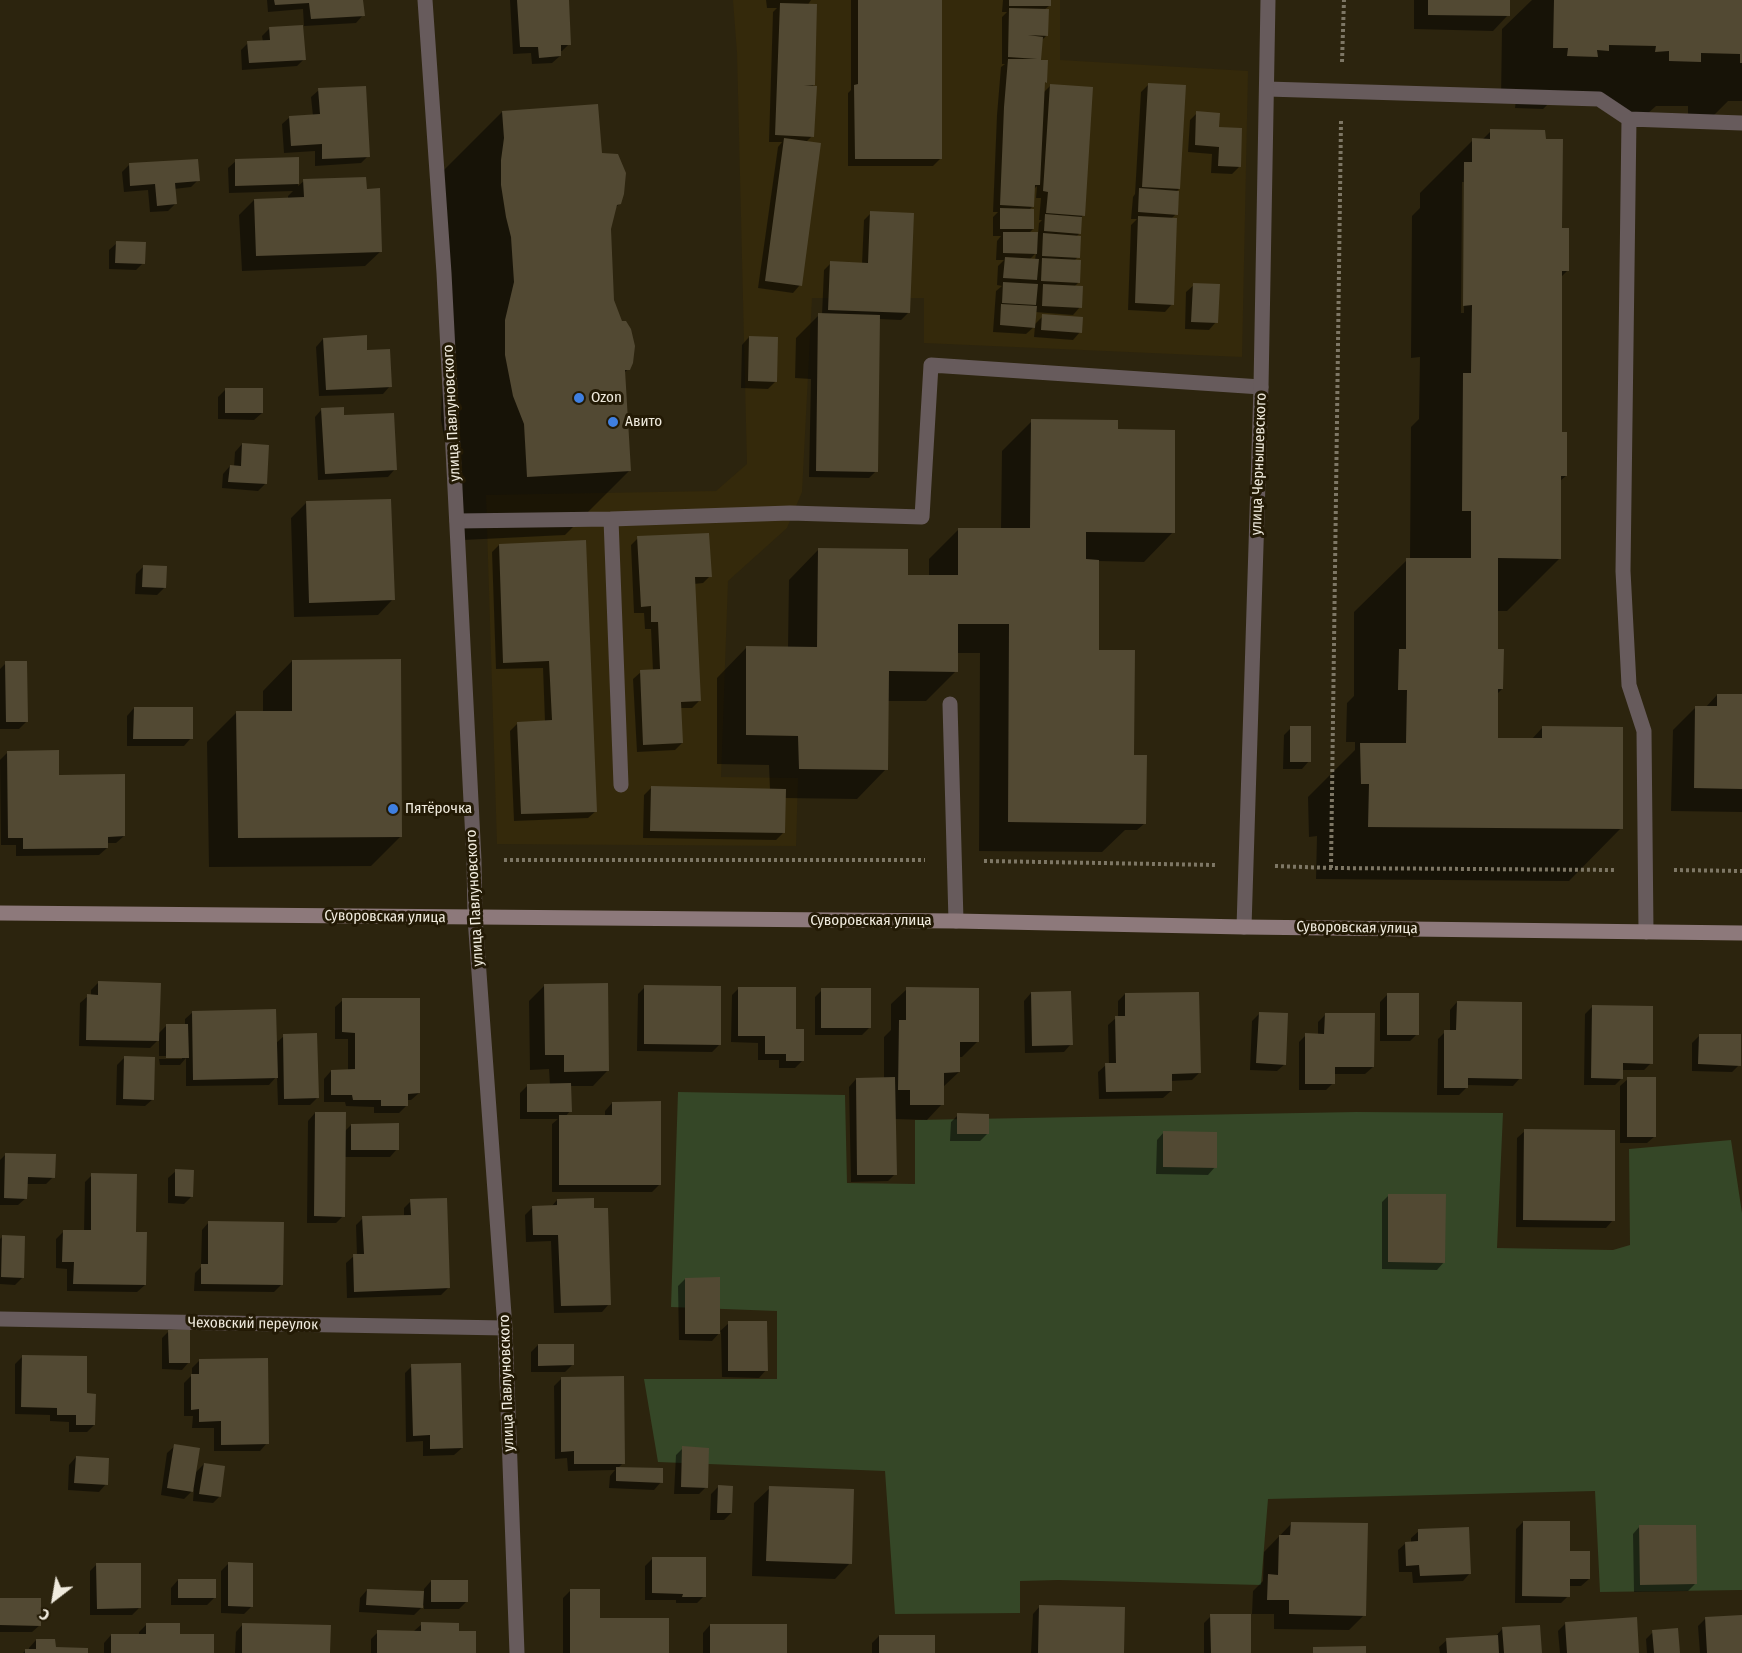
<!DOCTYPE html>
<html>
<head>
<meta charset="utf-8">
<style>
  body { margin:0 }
  #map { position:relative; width:1742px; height:1653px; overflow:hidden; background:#2c240e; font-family:"Fira Sans Condensed",sans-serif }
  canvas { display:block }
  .north { position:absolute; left:24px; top:1569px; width:60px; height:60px; -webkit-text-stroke:4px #231a05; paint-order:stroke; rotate:211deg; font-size:16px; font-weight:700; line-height:24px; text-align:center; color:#f0ebde }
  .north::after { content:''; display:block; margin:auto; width:21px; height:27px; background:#f0ebde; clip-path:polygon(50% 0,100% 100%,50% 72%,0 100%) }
</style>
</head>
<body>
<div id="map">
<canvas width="1742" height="1653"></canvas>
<div class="north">С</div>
</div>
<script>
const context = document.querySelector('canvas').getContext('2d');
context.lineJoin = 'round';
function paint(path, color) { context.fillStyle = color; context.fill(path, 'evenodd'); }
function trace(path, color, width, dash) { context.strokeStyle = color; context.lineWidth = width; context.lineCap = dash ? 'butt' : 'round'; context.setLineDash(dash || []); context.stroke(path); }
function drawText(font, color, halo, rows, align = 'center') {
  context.font = font + ' "Fira Sans Condensed",sans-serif'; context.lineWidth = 6; context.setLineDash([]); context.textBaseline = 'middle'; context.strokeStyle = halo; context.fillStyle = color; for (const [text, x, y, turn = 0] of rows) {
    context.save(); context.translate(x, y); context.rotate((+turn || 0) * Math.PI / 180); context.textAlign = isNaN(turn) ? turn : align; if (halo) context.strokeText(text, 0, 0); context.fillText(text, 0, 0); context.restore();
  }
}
const built = new Path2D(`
  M733,0H1060V60L1248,71L1242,357L924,343V298H812L802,492L787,528L728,581L721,777L798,778L796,846L497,844L486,495L716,491L747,464L737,52Z`);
const green = new Path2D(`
  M678,1092L845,1095L847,1183L915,1184V1120L1356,1112L1503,1113L1497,1248L1613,1250L1630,1245L1629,1149L1731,1140L1742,1213V1590L1600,1592L1595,1491L1268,1499L1261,1585L1058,1580L1020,1581V1613L895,1614L885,1471L658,1462L644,1379H777V1311L671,1307Z`);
const shadow = new Path2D(`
  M267,0H362L363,15L356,23L304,26L303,9L268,12Z
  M510,0H567L569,44L562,51H559L560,56L552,63L532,64L531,53L513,54Z
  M766,0H811L807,6H815L812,136L806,142L800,285L793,293L758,288L778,147L782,142H769L773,12L777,8H767Z
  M851,0H940L941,158L933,166H848V93L851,90Z
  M1003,0H1049V6L1044,10L1047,35L1041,41L1040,61L1045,82L1043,84V93L1051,85L1083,215L1081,218L1080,233L1076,237L1078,257L1074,261L1078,283L1074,287L1080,307L1073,315L1035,312L1034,325L1043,316L1080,332L1073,340L1034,337L1035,326L1026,334L993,332L996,291L1002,286L997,285L998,266L1004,260H996L997,241L1001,236H993V217L998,212H993L997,115L1001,67L1005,64H1002V17L1007,12H1002ZM1037,186L1036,198H1041L1039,220H1042L1039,223L1038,234H1028L1033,229L1029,210L1033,206V190ZM1036,253L1035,260H1029Z
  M1414,0H1508V15L1493,31L1414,29Z
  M1532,0H1742V101H1728L1714,115H1688V106H1656L1647,114L1617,113V103L1550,102L1543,109L1515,108L1516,100H1501L1502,29Z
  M270,28L304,59L297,66L242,70L241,50L248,43L263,42L262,36Z
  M1148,85L1179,189L1176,192V214L1171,219L1172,304L1165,312L1128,310L1131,225L1137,219H1131L1133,197L1135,194L1141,92Z
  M319,90L368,156L361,163L315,166V151L284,153L282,124L290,117L313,116L311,97Z
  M502,112L600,155L620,203L614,209L609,229L613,300L621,322L628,369L623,374L630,470L565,535L463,540L441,420L442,385L450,347L438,176Z
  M1197,113L1217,128L1239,167L1232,174L1211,173L1212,154L1188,152L1190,120Z
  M1491,131L1560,230L1568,270L1561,277L1560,433L1566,476L1560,481V558L1507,611H1496V650L1502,689L1497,694V739L1531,740L1542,728L1621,828L1569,881L1316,879L1317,836L1309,837L1308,797L1355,750V742H1346L1347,703L1354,696V612L1407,560H1410L1411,427L1419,419L1420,357L1411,358L1412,216L1420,208V193L1473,140H1482ZM1462,182H1465L1464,313H1461Z
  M297,159L298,186L304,181L365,191L381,251L365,266L242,271L239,215L254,200L288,199V196L293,191L229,193L228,168L236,161Z
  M130,164L198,180L191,187L174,189L175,204L168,211L150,212L148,190L124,192L122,172Z
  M871,213L908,313L901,320L878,319L876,471L869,478L809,477L811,379L795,378L796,338L819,315H822L824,270L831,263L862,264L864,220Z
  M117,243L143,263L136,270L109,269V250Z
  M1194,285L1216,322L1209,330L1185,329L1186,292Z
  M749,337L776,381L768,389L741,388L742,345Z
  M323,339L366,351L390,386L383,394L319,396L316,347Z
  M225,390L262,413L254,420L218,419V397Z
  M322,409L343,417L395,469L388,477L318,480L315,417Z
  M1032,421L1117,431L1173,532L1144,562L1098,561L1097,651L1132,759L1145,823L1137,830H1125L1102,852L979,851L980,653H956V671L926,701H887L886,769L857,799L784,798L783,833L776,840L643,838L644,795L651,788L770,790L769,765L717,764V678L746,648H788L789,580L818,550L906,577H929V559L959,529L1001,530L1002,451Z
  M242,444L265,484L258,491L222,488L223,474L230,466L234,467L235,452Z
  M306,503L393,599L378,615L294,617L291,518Z
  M638,538L710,576L703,583L694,584L699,701L692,708H680L682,743L675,750L637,752L633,679L641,672L653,671L651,629H645L644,613H634L631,545Z
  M585,542L596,811L588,818L514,821L510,731L518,723L545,722L543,668L496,669L492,552L499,545Z
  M144,566L164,588L157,595L135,594L136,574Z
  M292,661L401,836L371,866L209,867L207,742L237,712H263V691Z
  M6,663L27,721L19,729H0V669Z
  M1717,695L1742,696V812L1671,811L1673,730L1696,707L1705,708Z
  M134,708L191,738L184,746H127V716Z
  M1291,728L1309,761L1302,769H1283L1284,735Z
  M8,752L58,776L124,836L116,843H106L107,848L99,855L16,856V845H1L0,760Z
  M99,982L158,1034L166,1026L185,1025V1019L193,1012L275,1044L284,1036L317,1098L310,1105H278L277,1076L269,1085L186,1086V1058L180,1065H160L159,1059H182V1056H159V1039L150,1048L79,1046L80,1003L88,996H91V990Z
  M544,986L608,1070L593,1086H570V1111L565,1117H605V1111L612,1103L660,1184L652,1192H552V1124L558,1119H520V1093L527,1086L550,1085L549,1069L530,1070L529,1001Z
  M645,987L719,1045L712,1052L637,1051L638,994Z
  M739,988L794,1030L802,1061L795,1068H779V1060H758V1043L731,1042L732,995Z
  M907,989L978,1041L962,1057H959V1072L943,1087L942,1104L927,1120L894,1119L895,1174L888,1181L851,1182L849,1087L856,1079H884V1037L891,1030V1004Z
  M822,990L870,1027L862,1035H815V997Z
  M1031,993L1071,1044L1064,1052L1025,1053L1024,1001Z
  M1125,994L1199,1073L1192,1080L1170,1081L1171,1091L1163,1098L1099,1099L1098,1072L1106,1065H1109L1108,1025L1116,1018L1118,1017V1001Z
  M1387,995L1417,1034L1410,1041H1380V1002Z
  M343,1000L419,1093L411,1100H406V1106L399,1113H374V1107L346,1106L345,1102H324V1079L331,1071H348V1039H335V1007Z
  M1457,1002L1520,1078L1513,1086L1466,1085V1088L1459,1095H1437L1438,1039L1445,1032L1450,1031V1010Z
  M1592,1007L1651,1063L1644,1070H1622V1078L1615,1085H1584L1585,1014Z
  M1259,1014L1285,1064L1277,1071L1250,1070L1252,1021Z
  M1325,1015L1373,1067L1365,1074H1333V1083L1326,1090H1299V1042L1306,1035H1318V1022Z
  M1700,1035L1739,1065L1732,1072L1692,1071V1043Z
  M125,1057L153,1099L145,1106L116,1105L117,1065Z
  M1628,1079L1655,1136L1647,1143H1620V1086Z
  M315,1113L344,1132L351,1125L397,1149L390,1157H344L343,1216L336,1223H307L308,1121Z
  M958,1115L987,1134L980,1141H950L951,1122Z
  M1525,1131L1613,1220L1606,1228L1516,1227L1517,1138Z
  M1164,1132L1215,1167L1208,1175L1156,1174L1157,1140Z
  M6,1154L53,1177L46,1184H26V1198L18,1205H0V1160Z
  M176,1171L191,1197L184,1204L168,1203V1178Z
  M92,1175L134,1233L145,1285L137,1292L67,1291V1269L56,1268V1239L63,1232H84L85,1182Z
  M1389,1195L1444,1262L1437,1270L1382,1269V1202Z
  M557,1200L592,1209L609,1304L602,1312L554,1313L551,1241L526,1242L525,1215L533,1207H551Z
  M411,1201L448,1288L441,1295L347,1298L346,1263L354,1256H357L356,1225L363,1218L404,1217V1208Z
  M209,1222L282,1284L274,1292L194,1291L195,1273L201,1267L202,1230Z
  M3,1236L23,1277L15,1285L0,1284V1239Z
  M685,1279L719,1332L729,1323L766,1370L759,1378L722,1377L721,1331L712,1341L679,1340L678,1286Z
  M169,1331L189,1362L182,1370L162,1369V1338Z
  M538,1345L572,1365L565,1372H531V1352Z
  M22,1357L85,1395L94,1425L87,1432H69V1422L50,1421V1415L15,1414V1364Z
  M200,1360L267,1443L260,1451H214V1428H192L193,1416H184V1383L192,1375V1368Z
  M412,1366L462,1448L454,1455L423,1456V1441L406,1442L405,1373Z
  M561,1379L623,1463L618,1468L661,1482L654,1490L609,1488L610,1476L615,1470L568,1471L567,1458L555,1459L554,1386Z
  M175,1446L194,1474L204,1464L220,1496L213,1503L193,1501L194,1489L184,1499L161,1495L167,1453Z
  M683,1448L706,1487L699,1494H674L676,1455Z
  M76,1457L106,1484L99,1492L68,1490L69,1465Z
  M718,1487L731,1513L724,1520H710L711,1494Z
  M770,1488L850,1563L835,1579L752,1576L754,1503Z
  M1523,1522L1569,1552L1589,1579L1581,1586H1568V1596L1561,1603H1515L1516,1529Z
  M1292,1523L1364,1615L1349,1630L1274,1629V1614H1252L1253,1591L1263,1581L1264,1552Z
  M1640,1526L1695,1584L1688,1591L1634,1592L1633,1534Z
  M1419,1531L1470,1573L1463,1581L1413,1583L1412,1572H1399L1398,1550L1406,1543H1411V1538Z
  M652,1559L704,1596L697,1603H676V1600H645V1566Z
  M97,1564L139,1608L132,1615H90V1571Z
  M228,1564L251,1607L244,1614L221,1613V1571Z
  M178,1580L214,1598L207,1605H171V1588Z
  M431,1581L466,1602L459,1609H424V1605L414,1615L359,1612L360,1598L367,1590L424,1593V1589Z
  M570,1591L599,1619L667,1653H563V1598Z
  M0,1599L40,1625L32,1632H0Z
  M1040,1606L1123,1653H1031L1033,1614Z
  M1211,1616L1249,1653H1204V1623Z
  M1742,1616V1653H1700L1698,1626L1705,1619Z
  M1566,1623L1638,1653H1560L1558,1631Z
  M243,1624L329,1653H235L236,1632Z
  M422,1624L457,1632L474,1653H371V1639L378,1632L414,1631Z
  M146,1625L178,1635L212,1653H104V1643L111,1635H139V1632Z
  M710,1625L785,1653H703V1633Z
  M1503,1628L1541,1653H1440L1439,1647L1447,1640L1495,1637Z
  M1653,1632L1678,1653H1647L1646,1639Z
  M879,1636L933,1653H872V1643Z
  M36,1640L54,1649L87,1653H23L26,1650H29V1648Z`);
const building = new Path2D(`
  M274,0H363L365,16L311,19L309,3L275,5Z
  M517,0H569L571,45H561V56L539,58L538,47H520Z
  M858,0H942V159H855L854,85L858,84Z
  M1009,0H1051V6H1009Z
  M1428,0H1510V16L1428,15Z
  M1554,0H1742V63H1740V54L1701,53V62L1669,61V51L1655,52L1656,46L1609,45V51L1597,50L1598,57L1567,56L1568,48H1553Z
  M780,3L817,4L815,85H804L817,86L814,137L775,135Z
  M1009,8L1049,9L1048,36L1028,35L1043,37L1041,60H1048L1047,83L1045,82L1040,185H1035L1034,207L1000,205L1004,107L1008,59H1037L1008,57Z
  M303,25L306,60L249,63L247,41L270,40L269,27Z
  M1148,83L1186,85L1180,189L1142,187Z
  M1050,84L1093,87L1085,216L1046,213L1048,192L1043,191Z
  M366,86L370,157L322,159V144L291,146L289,116L320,114L318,88Z
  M598,104L602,153L618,154L626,173L624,194L621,204L617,205L611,229L614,300L622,321H626L631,329L635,346L633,363L630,370H625L631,471L527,477L524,424L513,396L505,355V320L514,282L511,237L506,217L501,185V160L504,138L502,111Z
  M1196,111L1220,113L1219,127L1242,128L1241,167L1218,166L1219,147L1195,145Z
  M1490,129L1545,130L1546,139H1563L1562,228H1569V271H1562V432H1567V476H1561V559L1498,558V649H1504L1503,689H1498V738H1542V726L1623,727V829L1368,827L1369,784H1361L1360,743H1406L1407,690H1398L1399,649H1406V558H1471V511H1462L1463,373H1471L1472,305L1463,306L1464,162H1472V138L1490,139Z
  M784,138L821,143L802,286L765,281Z
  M299,157V184L235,186V159Z
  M198,159L200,181L175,183L177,204L157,206L155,184L130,186L129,163Z
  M366,177L367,189L380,188L382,252L256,256L254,199L304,197L303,179Z
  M1139,188L1179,191L1178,215L1138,212Z
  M1000,208L1034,209V229H1000Z
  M870,211L914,213L910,313L828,310L830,261L868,263Z
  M1045,214L1082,217L1081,234L1044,231Z
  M1138,216L1177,218L1174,305L1135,303Z
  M1003,232H1038L1037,254L1003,253Z
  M1043,233L1081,236L1080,258L1042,256Z
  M116,241L146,242L145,264L115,263Z
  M1005,257L1039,259L1037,280L1003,278Z
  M1042,258L1081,260L1080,283L1041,281Z
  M1003,282L1038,284L1036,305L1002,303Z
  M1193,283L1220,284L1218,323L1191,322Z
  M1043,284L1083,286L1082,308L1042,306Z
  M1001,304L1037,306L1035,328L1000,325Z
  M818,313L880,315L878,472L816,471Z
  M1042,314L1083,317L1082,333L1041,330Z
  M367,335V350L390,349L392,387L326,390L323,338Z
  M749,336L778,337L777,382L748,381Z
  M225,388H263V413H225Z
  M344,407V415L394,413L397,470L325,474L321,408Z
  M1031,419L1118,420V429L1175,430V533L1086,532V559L1099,560V650H1135L1134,755H1147L1146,824L1008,822L1009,624H958V672L889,671L888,770L799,769L798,736L746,735V646L817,647L818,548L908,549V575H958V528H1030Z
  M242,443L269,445L267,484L228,482L230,465L241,466Z
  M391,499L395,600L309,603L306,501Z
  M709,533L712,577H695L701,701L681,702L683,743L643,745L640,670L660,669L658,622H651V606L641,607L637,536Z
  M586,540L597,812L521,814L517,722L552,720L549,661L503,663L499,544Z
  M143,565L167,566L166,588L142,587Z
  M401,659L402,837L238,838L236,711H292V660Z
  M5,661H27L28,722H6Z
  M1717,694H1742V789L1694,788L1695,706H1717Z
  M134,707H193V739H133Z
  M1290,726H1311V762H1290Z
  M59,750V775L125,774V836L108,837V848L23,849V838H8L7,751Z
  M651,786L786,789L785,833L650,831Z
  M98,981L161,983L159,1041L86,1040L87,994L98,995Z
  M608,983L609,1071L564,1072V1055H545L544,984Z
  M644,985L721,986V1045L644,1044Z
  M738,987H796V1029H804V1061H786V1054H765V1036H738Z
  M906,987L979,988V1042H960V1072L944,1073V1105H910V1090H898L899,1020H906Z
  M821,988H871V1028H821Z
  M1071,991L1073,1045L1032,1046L1031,992Z
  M1199,992L1201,1073L1172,1074V1091L1106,1092L1105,1063H1116L1115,1016H1125V993Z
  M1387,993H1419V1035H1387Z
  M342,998H420V1093L408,1094V1106H381V1100H353L352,1095H331V1070L355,1069V1033L342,1032Z
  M1457,1001L1522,1002V1079L1468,1078V1088H1444V1030H1456Z
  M1592,1005L1653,1006V1064L1623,1063V1079L1591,1078Z
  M276,1009L278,1078L193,1080L192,1011Z
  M1259,1012L1288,1013L1286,1065L1256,1063Z
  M1325,1013H1375L1374,1067H1335V1084H1305V1033L1324,1034Z
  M166,1024H188L189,1058H166Z
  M317,1033L319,1098L284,1099L283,1034Z
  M1699,1034H1741V1066L1698,1064Z
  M124,1056L155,1057L154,1100L123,1099Z
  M895,1077L897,1175H857L856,1078Z
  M1627,1077H1656V1137H1627Z
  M571,1083L572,1112H527V1084Z
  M661,1101V1185H559V1115H612V1102Z
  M315,1112H346L345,1217L314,1216Z
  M957,1113L989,1114V1134H957Z
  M399,1123V1150H351V1124Z
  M1524,1129L1615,1130V1221L1523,1220Z
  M1163,1131L1217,1132V1168L1163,1167Z
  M5,1153L56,1154L55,1178L28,1177L27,1199L4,1198Z
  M175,1169L194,1170L193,1197L175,1196Z
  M91,1173L137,1174L136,1232H147L146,1285L73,1284L74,1262H62L63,1230H91Z
  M1388,1194H1446L1445,1263L1388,1262Z
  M447,1198L450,1288L354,1292L353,1254H364L362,1216L411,1215L410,1199Z
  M594,1198V1208H608L611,1305L561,1306L558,1235H533L532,1206L557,1205V1199Z
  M208,1221L284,1222L283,1285L201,1284V1264H208Z
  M2,1235L25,1236L24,1278L1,1277Z
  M720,1277V1334H685V1278Z
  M728,1321H767L768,1371H728Z
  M190,1329V1363H169L168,1330Z
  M538,1344H574V1365L538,1366Z
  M22,1355L87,1356V1393L96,1394L95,1425H76V1415H57V1408L21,1407Z
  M268,1358L269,1444L221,1445V1421L199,1422V1409L191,1410V1374H199V1359Z
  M461,1363L463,1448L430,1449V1435L413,1436L411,1364Z
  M624,1376L625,1464H574V1451L561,1452V1377Z
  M174,1444L200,1448L193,1492L167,1488Z
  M682,1446L709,1448L708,1488L681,1487Z
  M76,1456L109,1458L108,1485L74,1483Z
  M204,1463L225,1466L221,1497L199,1494Z
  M616,1467L663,1468V1483L616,1481Z
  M718,1485L733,1486L732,1513H717Z
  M769,1486L854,1489L852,1564L766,1561Z
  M1523,1521H1570V1551H1590V1579H1570V1597L1522,1596Z
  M1291,1522L1368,1523L1366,1616L1289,1614V1600H1267L1268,1574L1278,1575L1279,1535H1290Z
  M1639,1525H1696L1697,1584L1640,1585Z
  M1469,1527L1471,1574L1420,1576L1419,1565L1406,1566L1405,1542L1418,1541V1529Z
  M652,1557H706V1597H682L683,1594L652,1593Z
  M228,1562L253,1563V1607L228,1606Z
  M96,1563H141V1608L97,1609Z
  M178,1579H216V1598H178Z
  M431,1580H468V1602H431Z
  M367,1589L424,1591L423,1608L366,1605Z
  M570,1589H600V1618H669V1653H570Z
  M0,1598H41V1626L0,1625Z
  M1039,1605L1125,1607L1124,1653H1038Z
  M1210,1614H1251V1653H1211Z
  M1742,1615V1653H1707L1705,1617Z
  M1637,1617L1639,1653H1567L1565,1622Z
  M421,1622L459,1623V1631H476V1653H377V1630L421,1631Z
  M146,1623H180V1634H214V1653H111V1634H146Z
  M242,1623L331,1625L330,1653H242Z
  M710,1624H787V1653H710Z
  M1540,1625L1542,1653H1504L1502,1627Z
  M1678,1628L1680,1653H1654L1652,1630Z
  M879,1635H935V1653H879Z
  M1498,1635L1499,1653H1447L1446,1638Z
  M36,1639H55L56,1647L88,1648V1653H25V1649H36Z
  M1366,1646V1653H1313V1647Z`);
const path = new Path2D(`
  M1342,62L1344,0
  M504,860H925
  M984,861L1216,865
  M1275,866L1331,868L1615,870
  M1331,868L1341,121
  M1674,870L1742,871`);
const lane = new Path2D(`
  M1267,89L1599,99L1629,119L1623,571L1629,685L1644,731L1646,932
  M1629,119L1742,123
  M457,521L611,519
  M950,704L956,921
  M621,785L611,519L790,513L922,517L931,365L1261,387`);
const street = new Path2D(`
  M425,0L444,273L474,860L475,918L505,1328L517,1653
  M1244,927L1261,387L1268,0
  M0,1319L505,1328`);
const secondary = new Path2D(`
  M0,913L956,921L1244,927L1742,933`);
const markers = [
  [579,398,6,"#3f7fe0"],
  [613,422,6,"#3f7fe0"],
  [393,809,6,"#3f7fe0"]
];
const poiNames = [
  ["Ozon",591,398],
  ["Авито",625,422],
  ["Пятёрочка",405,809]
];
const streetNames = [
  ["улица Павлуновского",452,413,-93],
  ["улица Чернышевского",1259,464,-88],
  ["улица Павлуновского",475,898,-93],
  ["Суворовская улица",385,917,1],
  ["Суворовская улица",871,921],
  ["Суворовская улица",1357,928,1],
  ["Чеховский переулок",253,1324,1],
  ["улица Павлуновского",507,1383,-92]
];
paint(built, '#34290b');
paint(green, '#354727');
paint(shadow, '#0007');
paint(building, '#524933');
trace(path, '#7e7765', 4, [3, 3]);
trace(lane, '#675b5c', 15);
trace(street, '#675b5c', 15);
trace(secondary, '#8d797b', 15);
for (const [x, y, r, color] of markers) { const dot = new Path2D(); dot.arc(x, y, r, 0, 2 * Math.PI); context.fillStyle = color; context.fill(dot); trace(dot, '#231a05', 2); }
drawText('15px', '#f0ebde', '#231a05', poiNames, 'left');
drawText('15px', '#f0ebde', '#231a05', streetNames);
</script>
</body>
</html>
